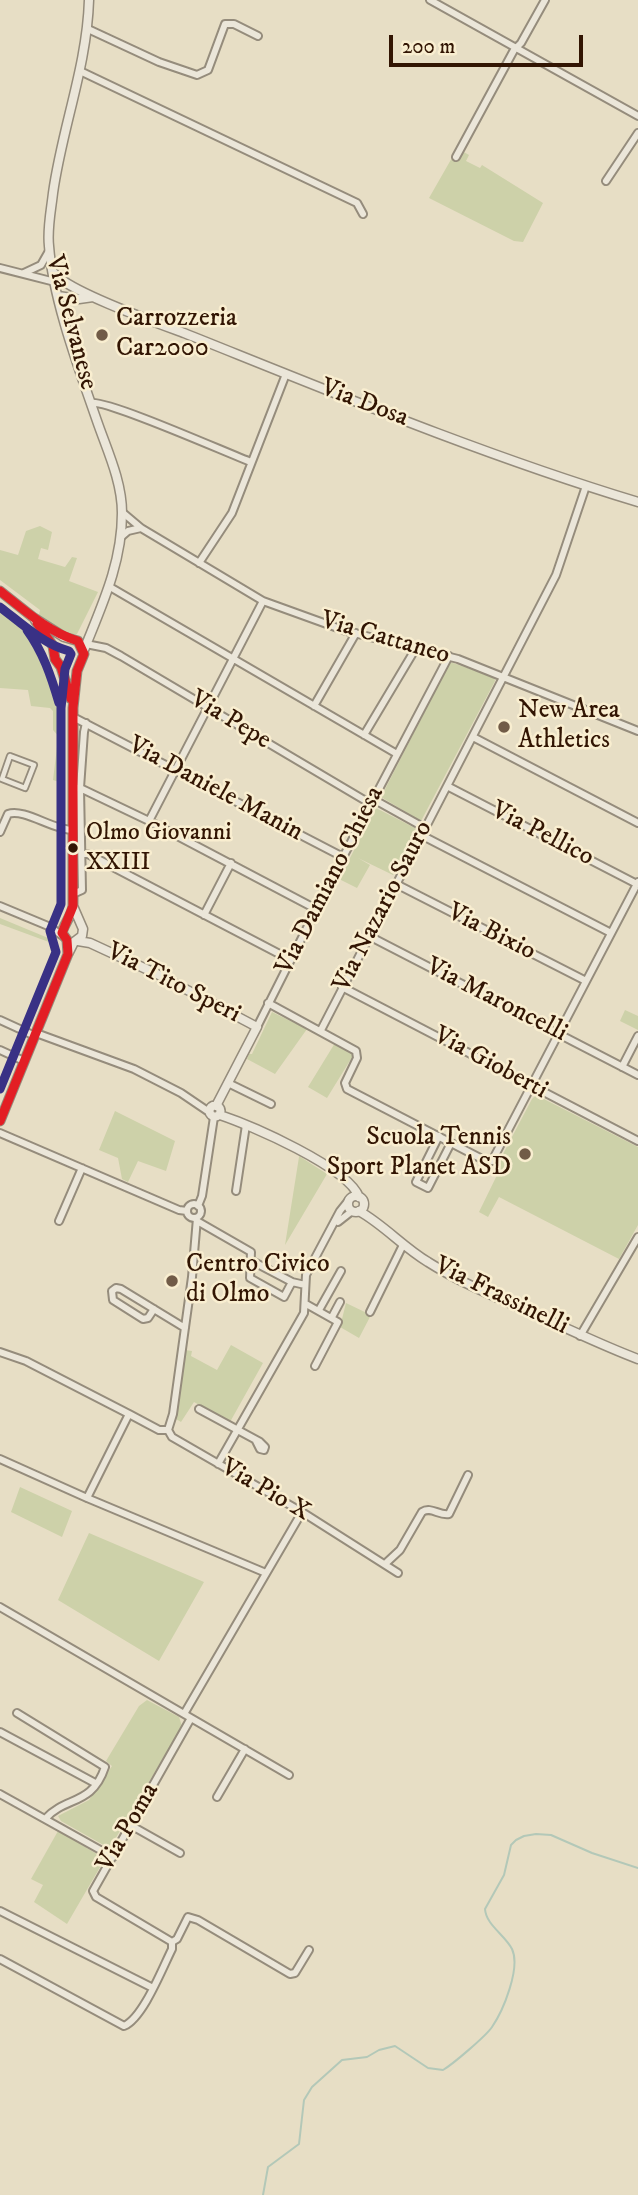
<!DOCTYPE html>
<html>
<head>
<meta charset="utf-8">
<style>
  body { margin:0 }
  #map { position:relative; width:638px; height:2195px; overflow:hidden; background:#e7dec5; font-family:"IM FELL DW Pica",serif }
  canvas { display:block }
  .scale { position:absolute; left:389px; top:35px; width:194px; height:32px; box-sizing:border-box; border:4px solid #321503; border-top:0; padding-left:9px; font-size:21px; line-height:24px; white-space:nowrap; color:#321503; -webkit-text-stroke:5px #f9eed0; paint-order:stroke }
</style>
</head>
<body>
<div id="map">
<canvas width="638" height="2195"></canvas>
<div class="scale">200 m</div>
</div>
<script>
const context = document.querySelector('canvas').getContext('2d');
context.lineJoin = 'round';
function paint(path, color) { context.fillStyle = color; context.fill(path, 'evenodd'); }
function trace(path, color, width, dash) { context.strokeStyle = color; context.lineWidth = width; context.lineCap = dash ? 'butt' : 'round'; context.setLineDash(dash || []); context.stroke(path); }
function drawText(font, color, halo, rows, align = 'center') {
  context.font = font + ' "IM FELL DW Pica",serif'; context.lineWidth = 5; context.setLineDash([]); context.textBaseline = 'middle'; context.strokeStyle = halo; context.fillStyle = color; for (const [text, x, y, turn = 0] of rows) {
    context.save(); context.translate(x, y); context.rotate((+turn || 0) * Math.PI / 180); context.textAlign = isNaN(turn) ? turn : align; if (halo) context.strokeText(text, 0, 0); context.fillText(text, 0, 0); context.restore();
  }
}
const green = new Path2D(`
  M462,151L469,155L466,161L480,168L482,165L543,203L523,242L514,241L429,198L453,156L458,158Z
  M40,526L52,532L48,550L41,548L38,559L65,567L72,557L77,558L69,581L98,592L77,634C63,637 49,624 39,615L40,610L0,580V550L18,555L26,531Z
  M0,603C63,654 65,709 65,784L53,780L57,747L60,738L53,730V711L50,708L31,706L28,690L0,688Z
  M450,662L494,677L495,681L421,821L381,797Z
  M376,808L417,829L393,875L358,858L370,865L357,888L339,879Z
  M0,918L53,940L57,945L0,924Z
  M625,1010L638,1016V1030L620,1021Z
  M272,1012L307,1029L275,1074L247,1059L249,1054H252Z
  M335,1043L354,1054L327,1098L308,1087Z
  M536,1095L638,1147V1225L619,1259L499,1197L488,1217L479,1212L498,1173L494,1171L532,1099Z
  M115,1111L175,1141L166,1171L138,1161L128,1182L122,1179L118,1158L99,1150Z
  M299,1156L327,1174L285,1245L299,1157Z
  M346,1303L371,1315L359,1338L340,1327Z
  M231,1345L263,1363L230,1422L194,1402L181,1422L176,1419L185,1350L192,1351L191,1356L217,1370Z
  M20,1487L72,1511L62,1537L11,1512Z
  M89,1533L204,1582L159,1661L58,1600Z
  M147,1700L179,1717L182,1726L111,1846L107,1847L61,1821L58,1816L89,1800L112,1766L106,1761L139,1706Z
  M58,1831L102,1857L103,1862L67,1924L34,1902L43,1885L31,1879Z`);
const stream = new Path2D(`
  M263,2195L268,2167L299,2144L304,2100L312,2087L342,2060L367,2057L379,2050L395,2046L428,2068L443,2070C453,2064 486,2036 492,2027C503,2011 521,1968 512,1949C505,1935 486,1925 485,1909L504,1875L511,1845L516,1840L524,1836L536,1834L551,1835L592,1853L638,1868`);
const pedestrian = new Path2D(`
  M10,756L34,765L25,788L2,779Z`);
const minor = new Path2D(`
  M430,0L638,116
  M88,29L159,62L197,75L208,70L225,24H234L258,36
  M80,71L357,203L363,214
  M456,157L514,50L521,43L545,0
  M606,181L638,133
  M0,268L55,282
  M24,273L41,265L49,251
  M91,403C106,399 227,453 251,462
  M122,512L141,528L263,601L346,631L458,659L638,731
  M121,537L128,531L141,528
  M199,563L232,513L286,374
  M110,587L397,754
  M86,644L106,648L121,656L371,804
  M314,706L356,633
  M73,717L343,857
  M364,735L416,648
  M473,737L638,823
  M447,786L637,884
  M74,788H80L149,821L316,909
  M373,799L425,828
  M149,821L263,601
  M0,832L8,814C24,808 53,830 73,830
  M421,835L611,933
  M82,854H88L291,960
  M396,884L586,981
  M73,894L82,890L80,788L84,732L86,723
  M0,906L48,926L63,936
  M204,915L231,863
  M369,936L638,1075
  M342,987L638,1141
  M268,1003L356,1051L357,1058L345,1083L347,1089L482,1159L492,1161L638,882
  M0,1020L35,1036
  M257,1027L331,880L449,656
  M321,1030L556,575L586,486
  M36,1033L134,1069L181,1093L209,1112
  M0,1050L24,1061
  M622,1067L638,1036
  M228,1083L271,1104
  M0,1133L179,1210L187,1211
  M439,1136L416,1182L428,1188L451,1143
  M236,1191L246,1125
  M187 1211a7 7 0 1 1 14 0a7 7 0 1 1-14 0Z
  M198,1206L202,1196L214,1117
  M59,1221L82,1168
  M197,1221L251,1252L250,1278L284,1297L292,1282L305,1285
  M338,1222L352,1211
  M252,1261L292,1282
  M306,1304L338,1322L315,1366
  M154,1309L148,1318L143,1319L113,1300L112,1291L116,1288L121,1289L185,1328
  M319,1310L341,1271
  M370,1312L403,1245
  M332,1317L340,1302
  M580,1336L638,1237
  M0,1352L26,1361L129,1414
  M199,1409L260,1442L265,1447L264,1450L260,1449L256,1441
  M168,1430L172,1437L302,1512L398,1573
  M168,1430L173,1414L192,1277L197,1218
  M0,1459L87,1498L266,1573
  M218,1464L304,1313L306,1275L340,1211L348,1201
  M87,1498L129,1414L159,1430H168
  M385,1564L400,1550L422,1512C431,1506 439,1516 449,1514L468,1475
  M0,1607L289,1775
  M17,1713L105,1767C92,1806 66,1796 46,1818
  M184,1714L302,1512
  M0,1732L95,1783
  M0,1794L113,1857
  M217,1797L245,1749
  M132,1826L180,1853
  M0,1911L153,1988
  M172,1942L96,1897L93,1891L191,1718
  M0,1959L124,2026C143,2018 162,1969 172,1949V1942L177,1939L188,1917L198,1920L290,1974L295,1973L309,1950`);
const tertiary = new Path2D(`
  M54,273C69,292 157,323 184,333C334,393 483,455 638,502
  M58,296L79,299L93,297
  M0,591L34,618L64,637L78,641L84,654L77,671L73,708V906C71,917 63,926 62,933L67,940L68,954
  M35,620L53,646L55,659L61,667L71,699
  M84,650C102,605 122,563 122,513C122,481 107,450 97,421C79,369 53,300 49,246C47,229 51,211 53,193C62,128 87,66 89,0
  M78,941L90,943L157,974L257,1027L216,1106
  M209.5 1111a5.5 5.5 0 1 1 11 0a5.5 5.5 0 1 1-11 0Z
  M220,1115C250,1125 348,1167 359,1197
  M0,1121L68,954L74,942L82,936L83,929L73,906
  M348 1204a8 8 0 1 1 16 0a8 8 0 1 1-16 0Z
  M359,1211C384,1225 403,1247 428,1262C461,1283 499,1298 534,1314C569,1329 603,1346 638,1359`);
const bus1 = new Path2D(`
  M0,591C24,610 48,632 78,641L84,654L77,671L73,708V906L62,933L67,940L68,954L0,1121
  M37,623L53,646L55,659L61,667L71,699`);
const bus2 = new Path2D(`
  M0,607C21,623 43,644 69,651L71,654L65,669L61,708V904L50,931L56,952L0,1089
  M27,630C43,652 51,676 59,703`);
const markers = [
  [102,335,7,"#715b47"],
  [504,727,7,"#715b47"],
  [73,848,6,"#321503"],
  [525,1154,7,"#715b47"],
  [172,1281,7,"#715b47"]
];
const busNames = [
  ["Olmo Giovanni",86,834],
  ["XXIII",86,864]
];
const poiNames = [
  ["Carrozzeria",116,320],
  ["Car2000",116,350],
  ["New Area",518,712],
  ["Athletics",518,742],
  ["Scuola Tennis",511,1139,"right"],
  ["Sport Planet ASD",511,1169,"right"],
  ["Centro Civico",186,1266],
  ["di Olmo",186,1296]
];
const streetNames = [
  ["Via Selvanese",70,323,75],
  ["Via Dosa",364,404,21],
  ["Via Cattaneo",385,639,16],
  ["Via Pepe",230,721,31],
  ["Via Daniele Manin",215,790,28],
  ["Via Pellico",542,835,27],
  ["Via Damiano Chiesa",331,881,-63],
  ["Via Nazario Sauro",384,907,-63],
  ["Via Bixio",491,933,27],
  ["Via Tito Speri",173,984,27],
  ["Via Maroncelli",496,1001,27],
  ["Via Gioberti",490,1064,28],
  ["Via Frassinelli",501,1297,26],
  ["Via Pio X",265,1491,30],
  ["Via Poma",129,1828,-60]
];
paint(green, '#cdd1a9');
trace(stream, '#b3c8b8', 2);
trace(pedestrian, '#958c7c', 8);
trace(minor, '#958c7c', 10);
trace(tertiary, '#958c7c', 11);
trace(pedestrian, '#ebe6d9', 4.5);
trace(minor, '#ebe6d9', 6);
trace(tertiary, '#ebe6d9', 8);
trace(bus1, '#e31e24', 9);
trace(bus2, '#393185', 9);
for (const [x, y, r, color] of markers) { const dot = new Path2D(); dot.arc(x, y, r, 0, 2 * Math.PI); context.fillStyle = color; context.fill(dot); trace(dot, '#f9eed0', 2.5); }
drawText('24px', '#321503', '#f9eed0', busNames, 'left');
drawText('26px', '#321503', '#f9eed0', poiNames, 'left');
drawText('26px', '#321503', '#f9eed0', streetNames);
</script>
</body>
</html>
